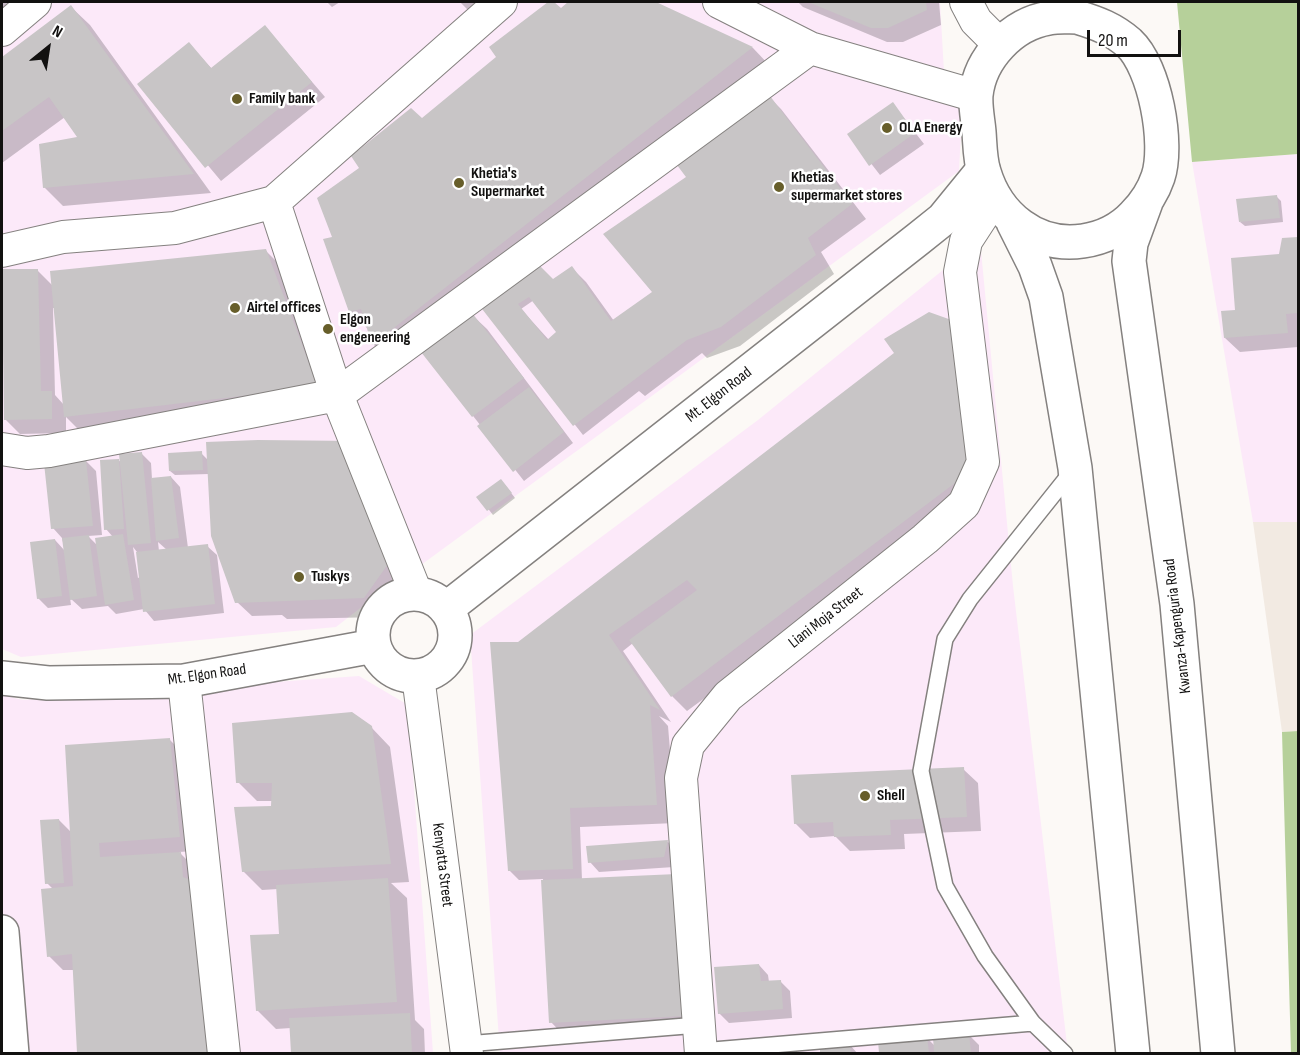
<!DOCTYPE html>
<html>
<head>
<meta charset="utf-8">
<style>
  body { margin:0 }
  #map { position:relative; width:1300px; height:1055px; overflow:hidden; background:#fcf9f6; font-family:"Sofia Sans Condensed",sans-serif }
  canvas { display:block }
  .frame { position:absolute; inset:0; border:3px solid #121110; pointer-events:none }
  .north { position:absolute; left:18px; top:18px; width:60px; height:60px; -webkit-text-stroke:4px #fff; paint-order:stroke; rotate:30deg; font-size:16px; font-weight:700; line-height:24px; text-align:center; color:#121110 }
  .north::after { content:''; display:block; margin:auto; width:21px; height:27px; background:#121110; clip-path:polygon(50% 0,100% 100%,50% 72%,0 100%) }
  .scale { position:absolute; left:1087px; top:30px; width:94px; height:27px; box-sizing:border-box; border:3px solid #121110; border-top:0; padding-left:8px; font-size:18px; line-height:21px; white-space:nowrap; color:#121110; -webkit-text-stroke:4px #fff; paint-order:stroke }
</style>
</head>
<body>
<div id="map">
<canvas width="1300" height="1055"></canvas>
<div class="frame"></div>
<div class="north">N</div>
<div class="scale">20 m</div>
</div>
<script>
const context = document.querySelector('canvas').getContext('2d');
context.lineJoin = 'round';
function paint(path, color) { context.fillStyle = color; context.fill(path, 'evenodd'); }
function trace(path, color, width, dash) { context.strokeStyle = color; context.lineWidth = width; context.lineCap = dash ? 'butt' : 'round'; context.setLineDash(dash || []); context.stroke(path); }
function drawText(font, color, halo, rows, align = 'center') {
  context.font = font + ' "Sofia Sans Condensed",sans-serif'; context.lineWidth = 5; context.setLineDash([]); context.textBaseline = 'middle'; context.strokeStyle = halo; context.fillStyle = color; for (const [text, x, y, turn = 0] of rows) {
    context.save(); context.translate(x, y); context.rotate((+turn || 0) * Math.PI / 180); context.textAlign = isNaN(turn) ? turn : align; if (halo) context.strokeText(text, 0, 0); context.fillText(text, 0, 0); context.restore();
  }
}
const commercial = new Path2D(`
  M2,2H940L944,72L962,113L959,171L421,565L390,585L336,627L21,657L2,649Z
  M1298,154V522H1253L1192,162Z
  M980,240L1013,586L1068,1053H500L470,635L758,420Z
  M359,676L408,705L433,1053L2,1054V695L23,700Z`);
const built = new Path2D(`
  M1253,522H1298V731L1282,732Z`);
const green = new Path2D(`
  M1177,2H1298V154L1192,162Z
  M1298,731V1053L1291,1054L1282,732Z`);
const shadow = new Path2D(`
  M2,2H53L20,28L2,9Z
  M327,2H340L332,7Z
  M460,2H495L474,16Z
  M551,2L560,10L571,2H652L753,48L771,67L392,363L374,345L369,330L350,311L334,238L422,120L499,58L491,47Z
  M798,2H939L941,25L903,42H887L803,7Z
  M71,7L90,25L211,193L63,206L44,187L80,138L65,117L2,163V58Z
  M265,27L325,97L221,181L140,84L189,44L212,69Z
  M766,94L781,109L866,219L821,252L834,274L740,346L707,358L702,353L645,396L639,391L583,435L481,305L553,281L572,268L586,282L614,321L654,292L688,177ZM534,300L558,332L549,340L521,309Z
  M893,104L924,144L880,175L849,135Z
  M1276,196L1281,201L1283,222L1245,226L1240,222Z
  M1298,238V347L1240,352L1225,338L1281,256L1283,240Z
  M266,251L285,270L335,405L84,435L66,417V433L20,434L5,419L2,270H37L53,286ZM53,308H55L64,405L55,395Z
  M929,314L985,493L687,711L672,696L633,643L623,651L671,722L659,716L668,726L676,823L580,827L582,880L703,1034L569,1041L551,1022L543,879L519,880L509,870L519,644L896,354Z
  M472,315L487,329L573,443L524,481L423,352Z
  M141,453L151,463L152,479L171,477L180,487L188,548L207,546L217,555L224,613L154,621L144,609L116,614L108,606L82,609L70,598L71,605L48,608L38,598L55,540L65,551L62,538L53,528L86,461L96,471L102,535L88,536L98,546L113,537L106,529L101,462L121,461ZM158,542L167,550L159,551ZM133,547L137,552L140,577L138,578Z
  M201,453L208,460L411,577L383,617L287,619L282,615L252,616L237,602L209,474L175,475L170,471Z
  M505,485L515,498L493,515L479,497Z
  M371,727L390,747L409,882L391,883L407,898L415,1020L424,1029L425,1054H292L291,1028L276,1029L257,1010L280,935L278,889L262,890L243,871L272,808L273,801H257L238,782Z
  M169,739L184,754L194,851L179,852L195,868L227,1054H79L74,970H63L49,956L53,889L47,883L59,820L72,833Z
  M963,769L978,783L981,831L904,834L905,849L850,851L835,836L810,838L795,823Z
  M667,841L677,851L674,867L599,872L590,862Z
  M759,965L768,975L769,982L780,981L790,991L792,1018L729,1023L719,1013Z
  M969,1035L979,1045V1054H881L879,1042L926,1037L935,1046Z
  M850,1045L858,1054H822L821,1048Z`);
const building = new Path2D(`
  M548,2H554L561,8L568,2H656L753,47L372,345L361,309L349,312L323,239L332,237L317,198L359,168L351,156L411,108L422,118L496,57L489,47Z
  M808,2H926L927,10L888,28H871Z
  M71,5L194,174L43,188L39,144L77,137L49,97L2,131V57Z
  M265,25L312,82L205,168L137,84L189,42L211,68Z
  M767,92L852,204L808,238L816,255L721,327L687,340L573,426L479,305L537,263L553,279L572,266L611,321L652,292L603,234L686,177L677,165ZM529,297L556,332L547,340L518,304Z
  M893,102L915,133L869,166L847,134Z
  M1277,195L1280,218L1239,222L1236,199Z
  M1298,237V313L1286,314L1288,333L1224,338L1221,311L1235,310L1231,258L1279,254L1282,238Z
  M266,249L318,387L64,417L50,271Z
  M2,269H38L41,391H52V419L4,420Z
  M929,312L957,322L967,474L671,697L629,640L697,590L687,580L609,635L660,710L650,705L657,805L570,808L573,869L508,871L490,642H518L894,353L884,339Z
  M472,313L524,378L472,417L421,352Z
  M529,387L564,432L513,472L477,426Z
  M258,440L356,441L393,557L364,598L235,603L211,536L206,442Z
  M202,451L203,470L169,471L168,453Z
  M142,452L151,543L128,545L119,454Z
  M119,459L124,529L104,530L100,460Z
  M86,460L93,526L51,529L44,463Z
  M171,476L179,538L156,541L151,478Z
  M501,479L512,493L487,511L476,497Z
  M123,534L134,600L105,605L95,538Z
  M89,535L97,596L70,600L62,538Z
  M55,539L62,596L37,599L30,542Z
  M208,544L215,604L143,612L136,552Z
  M352,712L372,726L391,864L242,872L234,807L271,806L272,783H236L232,723Z
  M170,738L180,837L99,843L100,857L181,852L183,877L193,881L211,1051L200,1053H77L72,954L47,957L41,889L73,886L65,745Z
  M964,767L967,817L890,820L891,835L834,837L833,822L794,824L791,775Z
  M59,819L64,883L45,884L40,820Z
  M668,840L664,857L588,863L586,846Z
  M677,874L685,1016L549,1023L541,880Z
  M388,878L397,1002L256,1011L250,935L279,934L276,885Z
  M759,964L761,981L781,980L783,1009L718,1014L714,967Z
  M410,1013L412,1053H291L289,1018Z
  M969,1033L971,1053H934L933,1037Z
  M927,1036L929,1053H879L878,1041Z
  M850,1044L851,1053H820V1046Z`);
const service = new Path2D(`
  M466,1044L698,1025
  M701,1051L1033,1023
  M1065,1054L1033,1023L985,956L945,886L921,771L945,639L970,599L1073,470`);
const minor = new Path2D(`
  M719,2L810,48L976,96
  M966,2L976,21L999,44
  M2,30L35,2
  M274,202L337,395L416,593
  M2,251L63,237L175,228L274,202L501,2
  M2,449L27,453L49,451L337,395L810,48
  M418,676L467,1054
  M184,681L224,1054
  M701,1054L681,778L688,745L728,696L925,539L964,504L983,462L960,272L966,241L994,198`);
const tertiary = new Path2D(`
  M373 635a41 41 0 1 1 82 0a41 41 0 1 1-82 0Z
  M446,609L918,239L943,219L983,170
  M2,678L48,683L184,681L374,646
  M2,932L12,1054`);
const trunk = new Path2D(`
  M1077,17C1097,23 1113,29 1129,43C1155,67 1169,144 1158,177C1153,192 1145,204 1134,215C1120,230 1103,238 1083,241C1036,248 997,216 984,172C980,160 980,145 979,132C978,120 975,107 976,95C980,58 1012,24 1049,18C1058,16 1068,17 1077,17Z
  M1146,202L1131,243L1129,261L1177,604L1218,1054
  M1013,222L1035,266L1046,297L1075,468L1133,1054`);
const markers = [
  [237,99,6,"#675e2a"],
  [887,128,6,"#675e2a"],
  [459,183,6,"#675e2a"],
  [779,187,6,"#675e2a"],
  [235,308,6,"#675e2a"],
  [328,329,6,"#675e2a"],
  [299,577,6,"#675e2a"],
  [865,796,6,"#675e2a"]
];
const poiNames = [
  ["Family bank",249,99],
  ["OLA Energy",899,128],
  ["Khetia's",471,174],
  ["Supermarket",471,192],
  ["Khetias",791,178],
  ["supermarket stores",791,196],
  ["Airtel offices",247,308],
  ["Elgon",340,320],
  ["engeneering",340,338],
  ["Tuskys",311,577],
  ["Shell",877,796]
];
const streetNames = [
  ["Mt. Elgon Road",719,395,-38],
  ["Liani Moja Street",826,618,-38],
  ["Kwanza-Kapenguria Road",1178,626,-97],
  ["Mt. Elgon Road",207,675,-8],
  ["Kenyatta Street",442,865,83]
];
paint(commercial, '#fce9f9');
paint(built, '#f2eae2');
paint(green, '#b6d09a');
paint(shadow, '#0003');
paint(building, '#c8c5c6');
trace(service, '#84817f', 18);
trace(minor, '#84817f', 34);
trace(tertiary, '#84817f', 36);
trace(trunk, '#84817f', 36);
trace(service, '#fff', 15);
trace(minor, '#fff', 32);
trace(tertiary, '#fff', 33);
trace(trunk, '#fff', 33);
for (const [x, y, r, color] of markers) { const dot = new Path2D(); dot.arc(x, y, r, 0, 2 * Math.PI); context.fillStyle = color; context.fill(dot); trace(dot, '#fff', 2); }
drawText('bold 16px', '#121110', '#fff', poiNames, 'left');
drawText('16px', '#121110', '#fff', streetNames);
</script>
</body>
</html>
